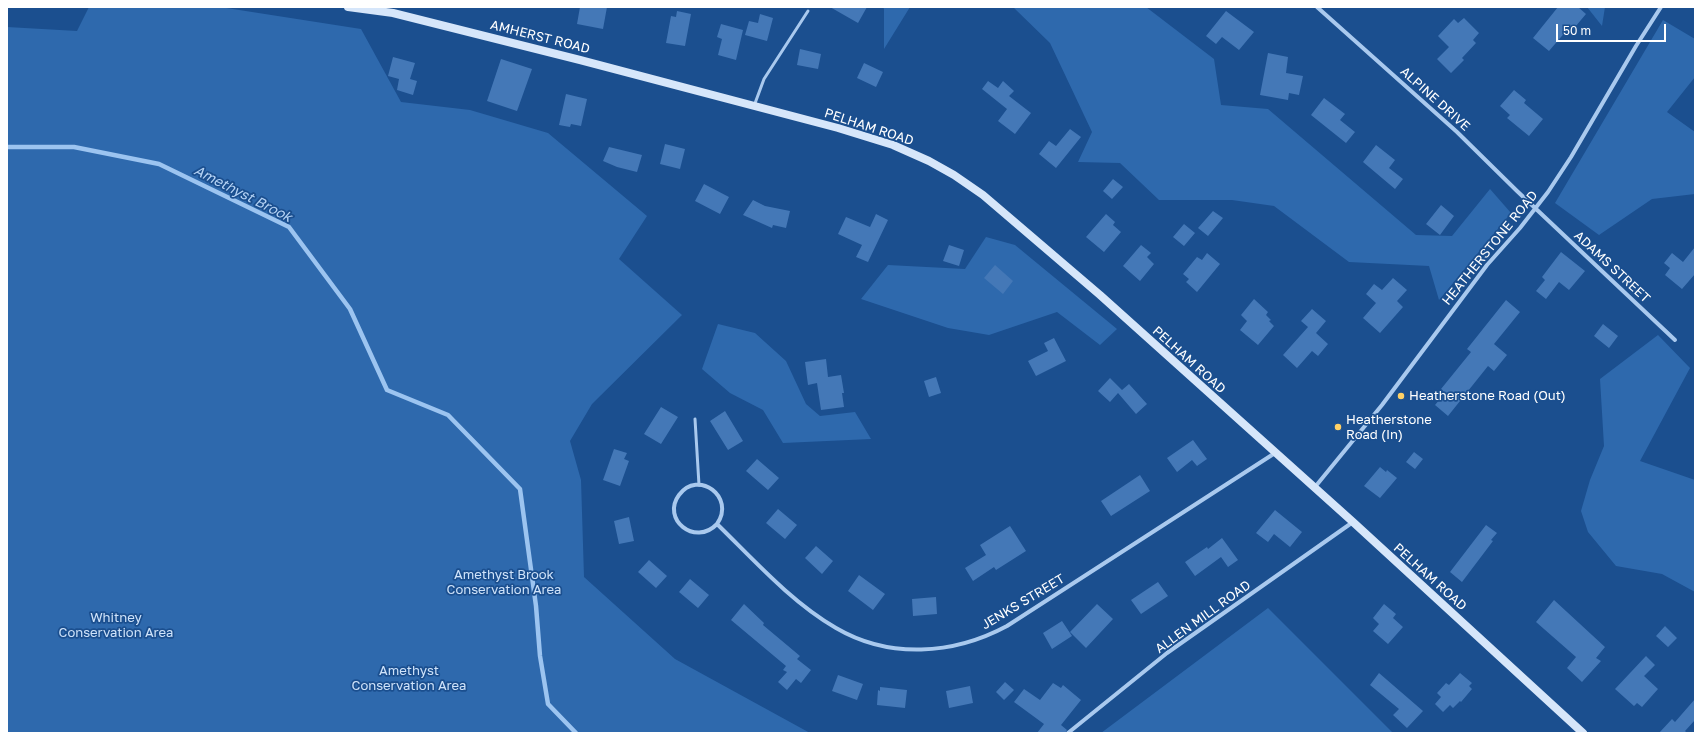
<!DOCTYPE html>
<html>
<head>
<meta charset="utf-8">
<style>
  body { margin:0 }
  #map { position:relative; width:1702px; height:740px; overflow:hidden; background:#1b4f8f; font-family:"Golos Text",sans-serif }
  canvas { display:block }
  .frame { position:absolute; inset:0; border:8px solid #fff; pointer-events:none }
  .scale { position:absolute; left:1556px; top:24px; width:110px; height:18px; box-sizing:border-box; border:2px solid #fff; border-top:0; padding-left:5px; font-size:12px; line-height:14px; white-space:nowrap; color:#fff; -webkit-text-stroke:3px #1b4f8f; paint-order:stroke }
</style>
</head>
<body>
<div id="map">
<canvas width="1702" height="740"></canvas>
<div class="frame"></div>
<div class="scale">50 m</div>
</div>
<script>
const context = document.querySelector('canvas').getContext('2d');
context.lineJoin = 'round';
function paint(path, color) { context.fillStyle = color; context.fill(path, 'evenodd'); }
function trace(path, color, width, dash) { context.strokeStyle = color; context.lineWidth = width; context.lineCap = dash ? 'butt' : 'round'; context.setLineDash(dash || []); context.stroke(path); }
function drawText(font, color, halo, rows, align = 'center') {
  context.font = font + ' "Golos Text",sans-serif'; context.lineWidth = 3.5; context.setLineDash([]); context.textBaseline = 'middle'; context.strokeStyle = halo; context.fillStyle = color; for (const [text, x, y, turn = 0] of rows) {
    context.save(); context.translate(x, y); context.rotate((+turn || 0) * Math.PI / 180); context.textAlign = isNaN(turn) ? turn : align; if (halo) context.strokeText(text, 0, 0); context.fillText(text, 0, 0); context.restore();
  }
}
const green = new Path2D(`
  M89,7H220L361,29L401,102L470,110L548,133L647,216L619,259L682,315L592,404L570,441L581,480L584,577L675,659L810,733H7V27L77,31Z
  M883,7H910L884,49V9Z
  M1013,7H1146L1214,59L1221,105L1268,109L1416,235L1452,236L1490,189L1511,213L1439,300L1429,266L1349,262L1274,206L1232,200H1159L1120,163L1078,162L1092,132L1050,43Z
  M1587,7H1605L1602,26Z
  M1663,20L1695,39V77L1667,112L1695,132V194L1652,199L1599,235L1555,203Z
  M986,237L1015,245L1117,329L1100,345L1057,312L989,335L948,328L861,299L888,265L965,269Z
  M718,324L755,333L786,361L806,404L820,416L855,412L871,439L783,443L763,410L730,393L702,369Z
  M1658,335L1690,368L1640,461L1695,480V592L1662,574L1616,566L1588,532L1581,511L1590,480L1604,446L1600,379Z
  M1268,608L1393,733H1101Z`);
const stream = new Path2D(`
  M7,147H74L159,164L289,227L350,309L387,390L448,415L520,489L536,606L540,656L548,704L576,733`);
const building = new Path2D(`
  M580,7H607L603,29L577,24Z
  M830,7H867L858,23Z
  M1558,7H1578L1586,14L1570,33L1567,30L1549,51L1533,38Z
  M677,11L691,14L685,46L666,43L671,16L676,17Z
  M1226,11L1254,32L1239,50L1222,37L1216,44L1206,36Z
  M760,14L773,18L767,41L745,35L749,21L758,23Z
  M1464,18L1479,33L1473,40L1476,43L1462,58L1464,60L1451,73L1437,59L1449,47L1438,36L1454,19L1458,23Z
  M721,24L743,30L736,60L718,55L722,39L717,37Z
  M800,49L821,54L818,69L797,65Z
  M1268,53L1288,57L1286,73L1303,76L1299,95L1289,93L1288,100L1260,95Z
  M393,57L415,63L410,79L417,81L413,95L397,90L399,79L388,76Z
  M501,59L532,69L517,111L487,101Z
  M864,63L883,72L876,87L857,78Z
  M988,81L998,88L1003,81L1014,91L1009,96L1031,113L1015,134L998,121L1007,109L982,89Z
  M1514,90L1526,100L1524,103L1543,119L1529,136L1507,118L1510,115L1500,106Z
  M566,94L587,99L581,126L571,124L570,127L559,125Z
  M1324,98L1345,114L1340,120L1355,132L1346,143L1311,115Z
  M1070,129L1081,137L1056,168L1039,154L1049,141L1056,146Z
  M665,144L685,149L680,169L660,164Z
  M1376,145L1395,160L1389,168L1403,179L1395,189L1363,162Z
  M609,147L642,155L637,172L617,167L603,161Z
  M1113,179L1123,187L1112,199L1103,191Z
  M704,184L729,197L720,214L695,201Z
  M753,200L765,206L790,211L786,228L773,225L772,228L743,215Z
  M1441,205L1454,216L1440,235L1426,224Z
  M1213,211L1223,218L1208,236L1198,228Z
  M876,214L888,220L868,262L856,257L862,245L838,234L846,217L870,227Z
  M1106,214L1115,222L1113,225L1121,232L1104,252L1086,237Z
  M1184,224L1195,233L1184,246L1173,237Z
  M949,245L964,250L959,266L943,261Z
  M1141,245L1151,253L1147,257L1154,264L1140,281L1123,266Z
  M1695,247V274L1682,289L1665,275L1670,268L1664,263L1672,253L1683,262Z
  M1561,252L1585,271L1569,290L1559,282L1546,299L1536,291L1545,280L1542,277Z
  M1207,253L1220,264L1197,292L1186,282L1189,279L1183,274L1197,257L1202,260Z
  M995,265L1013,281L1003,294L984,278Z
  M1393,278L1407,290L1397,301L1403,307L1380,333L1363,318L1376,303L1366,294L1374,284L1382,290Z
  M1254,299L1268,312L1266,315L1271,320L1269,321L1274,326L1258,345L1240,330L1247,321L1241,315Z
  M1506,300L1520,312L1494,344L1507,355L1494,371L1488,366L1448,416L1435,405L1445,393L1441,389L1471,352L1467,349Z
  M1312,309L1326,321L1316,333L1328,344L1318,356L1312,351L1297,368L1283,355L1308,327L1301,321Z
  M1603,324L1618,336L1609,348L1594,336Z
  M1054,338L1066,361L1036,376L1028,361L1048,351L1044,343Z
  M826,359L828,377L841,375L844,393H842L844,407L821,410L817,383L808,385L805,362Z
  M936,377L941,393L929,397L924,381Z
  M1110,378L1122,390L1129,384L1147,404L1136,414L1118,393L1110,402L1098,391Z
  M661,407L678,417L661,444L644,434Z
  M725,411L743,441L728,450L710,421Z
  M1193,440L1207,459L1197,466L1192,460L1177,472L1167,458Z
  M614,449L627,453L624,459L629,461L620,486L603,480Z
  M1414,452L1423,459L1415,469L1406,462Z
  M757,459L779,478L768,490L746,471Z
  M1380,467L1386,472L1387,470L1397,478L1380,498L1364,486Z
  M1140,475L1150,491L1111,516L1101,501Z
  M778,509L797,525L785,539L766,523Z
  M1275,510L1302,532L1290,547L1274,534L1268,542L1256,533Z
  M629,517L634,541L619,544L614,521Z
  M1486,525L1497,533L1491,540L1493,541L1462,582L1450,572Z
  M1010,526L1026,551L996,570L994,567L973,581L965,568L986,555L980,545Z
  M1222,538L1238,560L1228,567L1221,557L1195,576L1185,562L1207,547L1208,549Z
  M816,546L833,561L822,574L805,558Z
  M649,560L667,576L656,588L638,572Z
  M859,575L885,594L873,610L848,591Z
  M690,579L709,595L698,608L679,592Z
  M1158,582L1168,596L1141,614L1131,600Z
  M936,597L937,614L913,616L912,599Z
  M1554,600L1605,647L1596,658L1601,661L1582,682L1567,668L1576,657L1536,622Z
  M744,604L764,623L763,625L800,656L797,659L811,670L801,683L796,679L787,690L778,682L787,672L783,670L786,666L731,620Z
  M1097,604L1113,619L1086,648L1070,632Z
  M1384,604L1396,614L1393,618L1403,627L1388,644L1373,631L1379,624L1373,618Z
  M1062,621L1072,636L1052,649L1043,633Z
  M1665,626L1677,638L1668,647L1656,636Z
  M1646,656L1655,665L1644,676L1658,689L1642,707L1637,703L1634,706L1615,689Z
  M1379,673L1423,711L1407,728L1393,715L1399,709L1370,685Z
  M1460,673L1472,683L1469,686L1472,689L1461,702L1460,701L1453,708L1450,705L1443,712L1435,704L1441,697L1437,693L1446,683L1449,685Z
  M838,675L863,684L857,700L832,691Z
  M1005,682L1014,690L1004,700L996,692Z
  M1053,683L1061,688L1063,685L1081,700L1061,725L1067,730L1065,733H1037L1044,724L1014,702L1024,689L1040,700Z
  M970,686L973,703L949,708L946,691Z
  M880,687L907,690L905,708L877,705L878,690L880,691Z
  M1695,699V720L1685,731L1687,733H1659L1672,719L1675,722Z`);
const lane = new Path2D(`
  M754,106L764,79L808,11
  M695,419L699,485`);
const street = new Path2D(`
  M1317,7L1457,132L1517,191L1675,340
  M1315,487L1382,405L1487,265L1520,228L1548,192L1571,157L1636,46L1661,7
  M717,524C695,547 661,519 679,495C698,469 736,497 717,524C753,559 791,602 836,628C889,659 953,655 1007,626L1275,453
  M1068,733L1167,653L1353,522`);
const secondary = new Path2D(`
  M348,7L393,13L580,60L838,128L893,145L929,161L954,175L983,195L1100,295L1353,522L1583,733`);
const markers = [
  [1401,396,4,"#ffd166"],
  [1338,427,4,"#ffd166"]
];
const streetNames = [
  ["AMHERST ROAD",540,37,14],
  ["ALPINE DRIVE",1435,99,42],
  ["PELHAM ROAD",869,127,18],
  ["HEATHERSTONE ROAD",1490,248,-51],
  ["ADAMS STREET",1612,267,43],
  ["PELHAM ROAD",1189,360,42],
  ["PELHAM ROAD",1430,577,42],
  ["JENKS STREET",1023,602,-31],
  ["ALLEN MILL ROAD",1203,617,-36]
];
const poiNames = [
  ["Heatherstone Road (Out)",1409,396],
  ["Heatherstone",1346,420],
  ["Road (In)",1346,435]
];
const parkNames = [
  ["Amethyst Brook",504,575],
  ["Conservation Area",504,590],
  ["Whitney",116,618],
  ["Conservation Area",116,633],
  ["Amethyst",409,671],
  ["Conservation Area",409,686]
];
const waterNames = [
  ["Amethyst Brook",243,194,27]
];
paint(green, '#2e69ad');
trace(stream, '#9cc4f0', 4.5);
paint(building, '#4478b7');
trace(lane, '#a9c9ee', 3);
trace(street, '#a9c9ee', 4);
trace(secondary, '#d6e6fa', 8);
for (const [x, y, r, color] of markers) { const dot = new Path2D(); dot.arc(x, y, r, 0, 2 * Math.PI); context.fillStyle = color; context.fill(dot); trace(dot, '#1b4f8f', 1.5); }
drawText('13px', '#fff', '#1b4f8f', streetNames);
drawText('13px', '#fff', '#1b4f8f', poiNames, 'left');
drawText('13px', '#cfe3fa', '#1b4f8f', parkNames);
drawText('italic 14px', '#b5d3f5', '#1b4f8f', waterNames);
</script>
</body>
</html>
